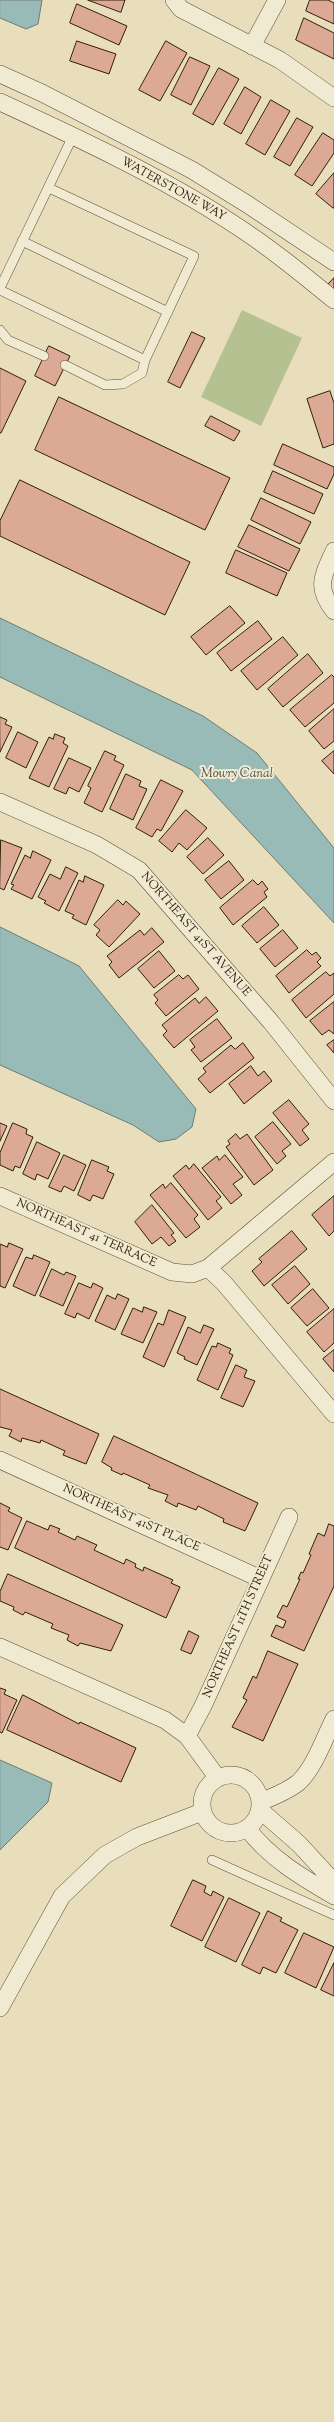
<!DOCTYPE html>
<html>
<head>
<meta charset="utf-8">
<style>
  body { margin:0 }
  canvas { display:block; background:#e9debb }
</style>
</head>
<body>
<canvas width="334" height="2422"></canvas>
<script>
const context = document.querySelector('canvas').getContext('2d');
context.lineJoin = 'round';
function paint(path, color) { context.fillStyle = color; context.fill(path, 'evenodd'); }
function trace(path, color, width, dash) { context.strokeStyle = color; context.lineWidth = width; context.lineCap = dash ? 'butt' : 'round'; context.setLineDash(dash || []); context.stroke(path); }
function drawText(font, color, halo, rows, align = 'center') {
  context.font = font + ' "Sorts Mill Goudy",serif'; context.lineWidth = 4; context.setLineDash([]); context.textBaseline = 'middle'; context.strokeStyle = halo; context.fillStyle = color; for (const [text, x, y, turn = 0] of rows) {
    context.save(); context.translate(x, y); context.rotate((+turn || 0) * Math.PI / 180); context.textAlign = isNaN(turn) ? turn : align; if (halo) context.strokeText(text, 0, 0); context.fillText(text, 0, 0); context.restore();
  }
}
const green = new Path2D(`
  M242,310L302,338L261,426L201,397Z`);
const water = new Path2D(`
  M0,0H42L38,24L26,29L0,18Z
  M0,618L203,716L257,753L334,848V923L192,770L0,677Z
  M0,927L79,966L196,1109L192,1127L176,1139L159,1142L133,1125L0,1065Z
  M0,1760L52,1783L48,1802L0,1850Z`);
const building = new Path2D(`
  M88,0H125L121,12Z
  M310,0H328L334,3V24L306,11Z
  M77,4L127,26L119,45L70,23Z
  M304,18L334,33V59L296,40Z
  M77,41L116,54L109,74L70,61Z
  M166,41L187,53L160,101L139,90Z
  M190,57L210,66L191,105L171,95Z
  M219,68L239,79L213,125L193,114Z
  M245,87L261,97L241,134L224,124Z
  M271,100L290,111L265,155L246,144Z
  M297,118L313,127L290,166L274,157Z
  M323,133L334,140V153L312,186L295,175Z
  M334,173V208H333L316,194Z
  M334,278V298L324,289Z
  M192,332L205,338L180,388L168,382Z
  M49,346L70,356L55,386L35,376Z
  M0,368L26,381L1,433H0Z
  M330,391L334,403V444L323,448L307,399Z
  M59,397L230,478L205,530L35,450Z
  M211,416L240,431L234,441L205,426Z
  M283,444L334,467V474L327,489L274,465Z
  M273,471L323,494L314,514L264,492Z
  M20,480L190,562L165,615L0,536V521Z
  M261,498L311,522L300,544L251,520Z
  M249,525L300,549L289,571L238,547Z
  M236,550L287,573L277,596L226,573Z
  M230,606L245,623L206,655L191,637Z
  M258,621L272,639L231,671L217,653Z
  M283,637L298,655L257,690L241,671Z
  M308,654L323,673L283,707L268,689Z
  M332,675L334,677V703L305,727L290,710Z
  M334,709V741L324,749L309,731Z
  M0,717L7,720L5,724L12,727L0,752Z
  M18,732L38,742L26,768L6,758Z
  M55,734L65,738L63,743L68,746L49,787L29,778L49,737L53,739Z
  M105,751L116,756L114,760L124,765L102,812L84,803L91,788L88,786Z
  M334,751V774L322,761Z
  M69,758L91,768L79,792L69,787L66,794L54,789Z
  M126,774L141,781L139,786L147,789L133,820L110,809Z
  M161,780L183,791L161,831L157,829L152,837L136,828Z
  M186,810L207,828L187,850L179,843L172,852L159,841Z
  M208,838L224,855L203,874L187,857Z
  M1,840L22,848L4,890L0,888Z
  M33,851L51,860L32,899L11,889L14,885L11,884L25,855L30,858Z
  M229,861L244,880L221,899L205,880Z
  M66,867L78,873L59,911L44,903L46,901L38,897L50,874L60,879Z
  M85,876L104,885L86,925L72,918L74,915L65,911L79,880L83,882Z
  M253,880L258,885L262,881L268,889L264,892L267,897L233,925L220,908Z
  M118,900L123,905L126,901L140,914L109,947L96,935L100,930L94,925Z
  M264,907L279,925L257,943L242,926Z
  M152,928L164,942L119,978L109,965L112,962L107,956L140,930L144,935Z
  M283,930L298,948L275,967L260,949Z
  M307,950L312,955L316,952L321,958L317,962L321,966L289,993L276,976Z
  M159,951L175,971L154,988L138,969Z
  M326,972L330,976L334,973V994L306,1018L292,1000Z
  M179,975L183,979L188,975L199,989L166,1016L155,1003L158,1000L154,995Z
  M206,997L218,1011L174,1048L163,1035L167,1031L162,1025L195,998L199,1003Z
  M334,1002V1034L329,1030L322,1035L310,1021Z
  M217,1019L232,1038L201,1062L191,1050L195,1047L190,1040Z
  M334,1040V1053L327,1045Z
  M243,1043L254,1058L210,1093L198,1079L206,1072L203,1068L231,1045L235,1049Z
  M251,1066L258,1076L264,1071L272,1081L244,1104L229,1084Z
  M289,1100L309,1124L302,1130L309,1139L300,1146L273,1113Z
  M273,1122L291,1144L282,1151L286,1156L277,1164L255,1137Z
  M0,1123L7,1126L0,1141Z
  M13,1123L27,1129L26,1134L33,1137L20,1168L15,1166L13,1171L0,1165V1153Z
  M236,1134L240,1139L247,1134L273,1170L254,1185L226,1147L230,1144L228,1141Z
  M37,1142L60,1153L48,1179L37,1174L35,1180L23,1174Z
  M64,1155L86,1165L74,1191L64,1186L61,1192L49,1187Z
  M225,1155L243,1177L233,1184L242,1195L231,1204L202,1168L217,1156L219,1160Z
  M92,1160L109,1167L107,1171L114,1174L103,1199L93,1195L90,1201L78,1195Z
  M194,1164L221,1197L216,1201L222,1208L208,1220L173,1176L186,1165L189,1169Z
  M171,1183L198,1215L194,1219L200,1227L186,1238L150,1195L163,1184L165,1188Z
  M334,1196V1231L329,1236L312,1215Z
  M152,1205L174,1233L171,1235L176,1241L169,1246L161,1237L152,1244L135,1222Z
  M292,1231L307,1249L264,1286L252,1271L262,1262L259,1259Z
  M9,1243L23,1249L5,1288L0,1286V1244L7,1247Z
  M34,1255L50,1262L35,1296L13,1286L26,1257L32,1259Z
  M295,1266L310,1284L288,1304L272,1285Z
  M52,1269L64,1275L66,1272L76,1276L63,1306L40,1296Z
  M79,1283L91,1288L93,1283L103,1288L89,1319L77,1313L75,1318L65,1314Z
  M313,1289L329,1308L307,1326L291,1308Z
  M118,1294L129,1299L115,1330L95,1321L107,1295L115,1299Z
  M144,1307L157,1312L143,1343L121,1334L133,1308L142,1312Z
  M334,1309V1343L324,1352L307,1332Z
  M169,1310L186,1317L164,1367L143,1357L158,1323L163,1325Z
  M204,1325L214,1329L197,1365L184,1359L185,1357L177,1353L188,1327L200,1333Z
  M218,1343L231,1349L229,1353L233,1355L218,1390L197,1380L212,1346L216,1347Z
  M334,1350V1372L323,1359Z
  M236,1365L247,1370L244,1377L255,1381L243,1407L221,1398Z
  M0,1389L99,1434L86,1464L63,1455L65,1451L41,1440L40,1443L22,1438L21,1442L9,1436L12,1430L0,1427Z
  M114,1436L258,1503L245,1531L223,1522L224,1519L198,1506L196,1510L178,1503L177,1507L165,1501L168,1495L148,1488L150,1485L123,1473L122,1475L111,1470L112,1468L102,1462Z
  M0,1503L10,1508L8,1511L22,1518L8,1550L0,1547Z
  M27,1521L48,1530L50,1525L60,1529L58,1532L75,1540L77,1536L97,1545L94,1550L124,1564L126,1559L136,1564L135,1567L143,1571L144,1567L173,1580L171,1583L180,1587L166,1618L15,1548Z
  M329,1524L334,1526V1586L304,1651L271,1636L276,1625L283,1628L286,1621L277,1617L283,1605L287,1607L300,1579H298L301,1572L303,1573L311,1555L309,1554L318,1533L324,1536Z
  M8,1574L123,1625L111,1651L80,1643L78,1646L67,1640L69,1635L51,1628L53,1624L25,1612L23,1615L13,1610L14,1607L0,1601V1592Z
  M189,1631L199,1636L191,1654L181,1650Z
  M268,1651L298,1664L263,1741L232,1727L247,1700L243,1698L253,1676L256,1678Z
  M0,1688L6,1690L4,1694L17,1700L2,1733L0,1732Z
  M23,1695L79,1724L80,1722L136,1748L121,1782L7,1730Z
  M193,1880L206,1886L204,1892L211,1896L213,1891L224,1897L202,1941L171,1926Z
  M229,1898L260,1913L236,1962L205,1947Z
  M268,1911L282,1918L280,1921L298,1930L276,1973L263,1967L260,1974L242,1965Z
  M304,1933L334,1947L316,1988L285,1973Z
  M334,1963V1996L321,1990Z`);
const service = new Path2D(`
  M22,241L168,312
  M0,288L73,136
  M0,290L145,360L194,256L49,188
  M0,330L8,340L44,356
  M65,365L105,385L123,384L142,373L145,360
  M212,1860L334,1915`);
const minor = new Path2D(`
  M174,0L181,9L280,60L334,98
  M252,46L277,0
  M0,74L42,93L192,170L247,204L334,262
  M0,102C76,137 162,177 232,223C268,246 301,273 334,300
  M334,551C323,576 315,587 334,611
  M0,802L97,845L139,870L271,1022L334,1101
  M0,1196L172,1272L192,1274L208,1268L334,1162
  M208,1268L224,1283L334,1414
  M0,1460L261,1579
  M0,1647L165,1720L187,1736L217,1777
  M187,1736L203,1706L289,1517
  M202 1804a29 29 0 1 1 58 0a29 29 0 1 1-58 0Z
  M260,1802C273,1797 288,1791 299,1782C315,1766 324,1739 334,1719
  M260,1810L299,1844L334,1882
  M247,1828C269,1858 303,1878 334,1896
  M0,2008L62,1896L105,1855L137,1837L202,1812`);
const streetNames = [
  ["WATERSTONE WAY",173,190,29],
  ["NORTHEAST 41ST AVENUE",195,935,49],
  ["NORTHEAST 41 TERRACE",86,1234,24],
  ["NORTHEAST 41ST PLACE",131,1519,24],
  ["NORTHEAST 11TH STREET",239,1627,-66]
];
const waterNames = [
  ["Mowry Canal",237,775]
];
paint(green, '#b5c191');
paint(water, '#99bbb7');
trace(water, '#6f7c72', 1);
paint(building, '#dca994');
trace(building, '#311e0a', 1);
trace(service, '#5f4e36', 10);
trace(minor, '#5f4e36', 18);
trace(service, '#f1ead3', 9);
trace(minor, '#f1ead3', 17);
drawText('12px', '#311e0a', '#f1ead3', streetNames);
drawText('italic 13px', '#504d3e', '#f1ead3', waterNames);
</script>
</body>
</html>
